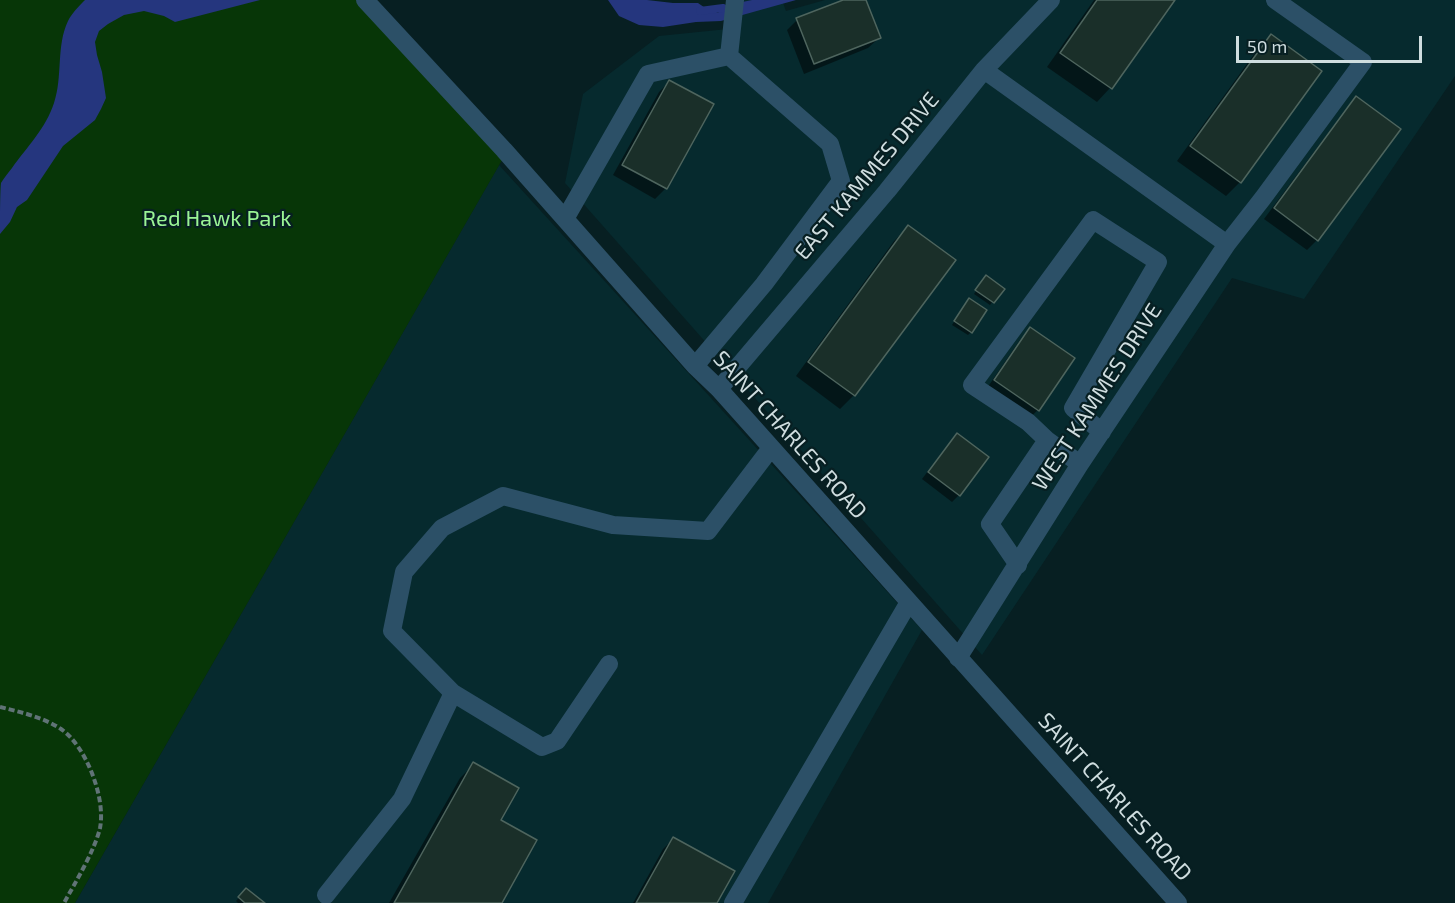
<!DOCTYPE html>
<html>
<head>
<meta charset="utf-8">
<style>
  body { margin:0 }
  #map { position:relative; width:1455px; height:903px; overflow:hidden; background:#071f22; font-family:"Exo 2",sans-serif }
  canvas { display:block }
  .scale { position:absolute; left:1236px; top:36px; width:186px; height:27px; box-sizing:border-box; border:3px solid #cfdddf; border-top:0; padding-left:8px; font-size:18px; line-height:21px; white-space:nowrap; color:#cfdddf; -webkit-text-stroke:4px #071f22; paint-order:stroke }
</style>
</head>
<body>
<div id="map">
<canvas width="1455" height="903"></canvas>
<div class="scale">50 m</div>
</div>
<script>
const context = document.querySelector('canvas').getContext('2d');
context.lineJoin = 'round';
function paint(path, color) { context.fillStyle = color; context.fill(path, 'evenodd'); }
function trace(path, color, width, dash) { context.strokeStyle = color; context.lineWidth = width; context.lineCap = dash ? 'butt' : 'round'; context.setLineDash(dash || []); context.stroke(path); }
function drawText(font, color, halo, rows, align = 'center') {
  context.font = font + ' "Exo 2",sans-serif'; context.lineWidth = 4.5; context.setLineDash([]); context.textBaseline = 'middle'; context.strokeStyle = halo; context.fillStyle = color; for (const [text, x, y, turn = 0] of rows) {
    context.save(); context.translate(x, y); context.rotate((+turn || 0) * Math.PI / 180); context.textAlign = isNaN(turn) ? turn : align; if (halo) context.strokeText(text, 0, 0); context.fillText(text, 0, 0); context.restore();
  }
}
const built = new Path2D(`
  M726,0H782L786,11L825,0H1455V76L1304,299L1232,278L982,655L565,183L583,94L659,36L728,29Z
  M499,165L922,630L768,903H75Z`);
const green = new Path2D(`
  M0,0H362L505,155L75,903H0Z`);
const water = new Path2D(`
  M85,0H260L175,22L164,16L144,11L124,15L108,24L99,31L95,42L97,55L102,72L106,98L101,109L95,120L63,146L27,200L17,207L10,222L0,234C0,223 0,191 1,183C4,178 8,173 12,168C27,147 46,128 54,103C63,77 56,46 68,21C72,13 79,6 85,0Z
  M608,0H647L673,3H698L711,12L718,13L723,6L752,0H796L721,21L696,22L663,27L639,25L619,16Z`);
const shadow = new Path2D(`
  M848,0H864L879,38L868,48L804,74L787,30L797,20Z
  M1094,0H1173L1110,88L1097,102L1047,67Z
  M1271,36L1240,182L1226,196L1177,161L1257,50Z
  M669,82L666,188L655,199L613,175L659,92Z
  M1356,98L1317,240L1307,250L1264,219L1346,109Z
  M908,227L953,260L854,395L840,409L796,376L894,241Z
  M983,280L1002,289L990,305L974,294Z
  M966,303L971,332L968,335L952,325Z
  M1030,329L1038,410L1027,420L985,391L1020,340Z
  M957,435L959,495L952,502L922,479L950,442Z
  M474,764L499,821L500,903H389L460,778Z
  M673,839L716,903H633L663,849Z
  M246,890L262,903H238L236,901Z`);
const stream = new Path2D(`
  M700,11L723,8`);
const building = new Path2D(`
  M843,0H866L881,38L814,64L796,18Z
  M1097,0H1175L1112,89L1060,53Z
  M1271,34L1322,71L1241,183L1190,146Z
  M669,80L714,104L667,189L622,165Z
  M1356,96L1401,129L1318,241L1274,208Z
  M908,225L956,260L855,396L808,362Z
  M986,275L1005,289L994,303L975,290Z
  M969,298L987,310L972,333L954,321Z
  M1030,327L1075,358L1039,411L994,380Z
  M957,433L989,457L960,496L928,472Z
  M473,762L519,788L501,820L537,840L502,903H394Z
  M673,837L735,871L717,903H636Z
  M246,888L265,903H245L238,897Z`);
const path = new Path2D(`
  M0,707C20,712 43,717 61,729C86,746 106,798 100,828C95,850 75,883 64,903`);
const minor = new Path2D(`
  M365,0L504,150L695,366L719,389L1178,903
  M729,56L735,0
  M984,70L1051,0
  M565,219L648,74L729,56
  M1227,244L1263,198L1363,62L1275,0
  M695,366L764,284L841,181L830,144L729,56
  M719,389L887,191L984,70L1227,244L1080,464L958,658
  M1080,464L1047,440L1028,422L972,385L1093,220L1158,262L1073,408L1102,432
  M1018,565L990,524L1047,440
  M609,664L557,741L542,747L453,693L392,631L404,572L442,528L503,496L613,525L708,531L771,448
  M326,895L402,799L453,693
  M733,903L909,602`);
const streetNames = [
  ["EAST KAMMES DRIVE",867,176,-50],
  ["WEST KAMMES DRIVE",1097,397,-57],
  ["SAINT CHARLES ROAD",790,435,48],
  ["SAINT CHARLES ROAD",1115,797,48]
];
const parkNames = [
  ["Red Hawk Park",217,219]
];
paint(built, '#062a2e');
paint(green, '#073607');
paint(water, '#25367e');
paint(shadow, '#0007');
trace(stream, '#25367e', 8);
paint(building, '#1a2f29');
trace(building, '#4e655e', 1.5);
trace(path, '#607376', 4, [6, 3]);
trace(minor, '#2c5067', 18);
drawText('22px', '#cfdddf', '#071f22', streetNames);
drawText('22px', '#9af495', '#071f22', parkNames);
</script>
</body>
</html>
